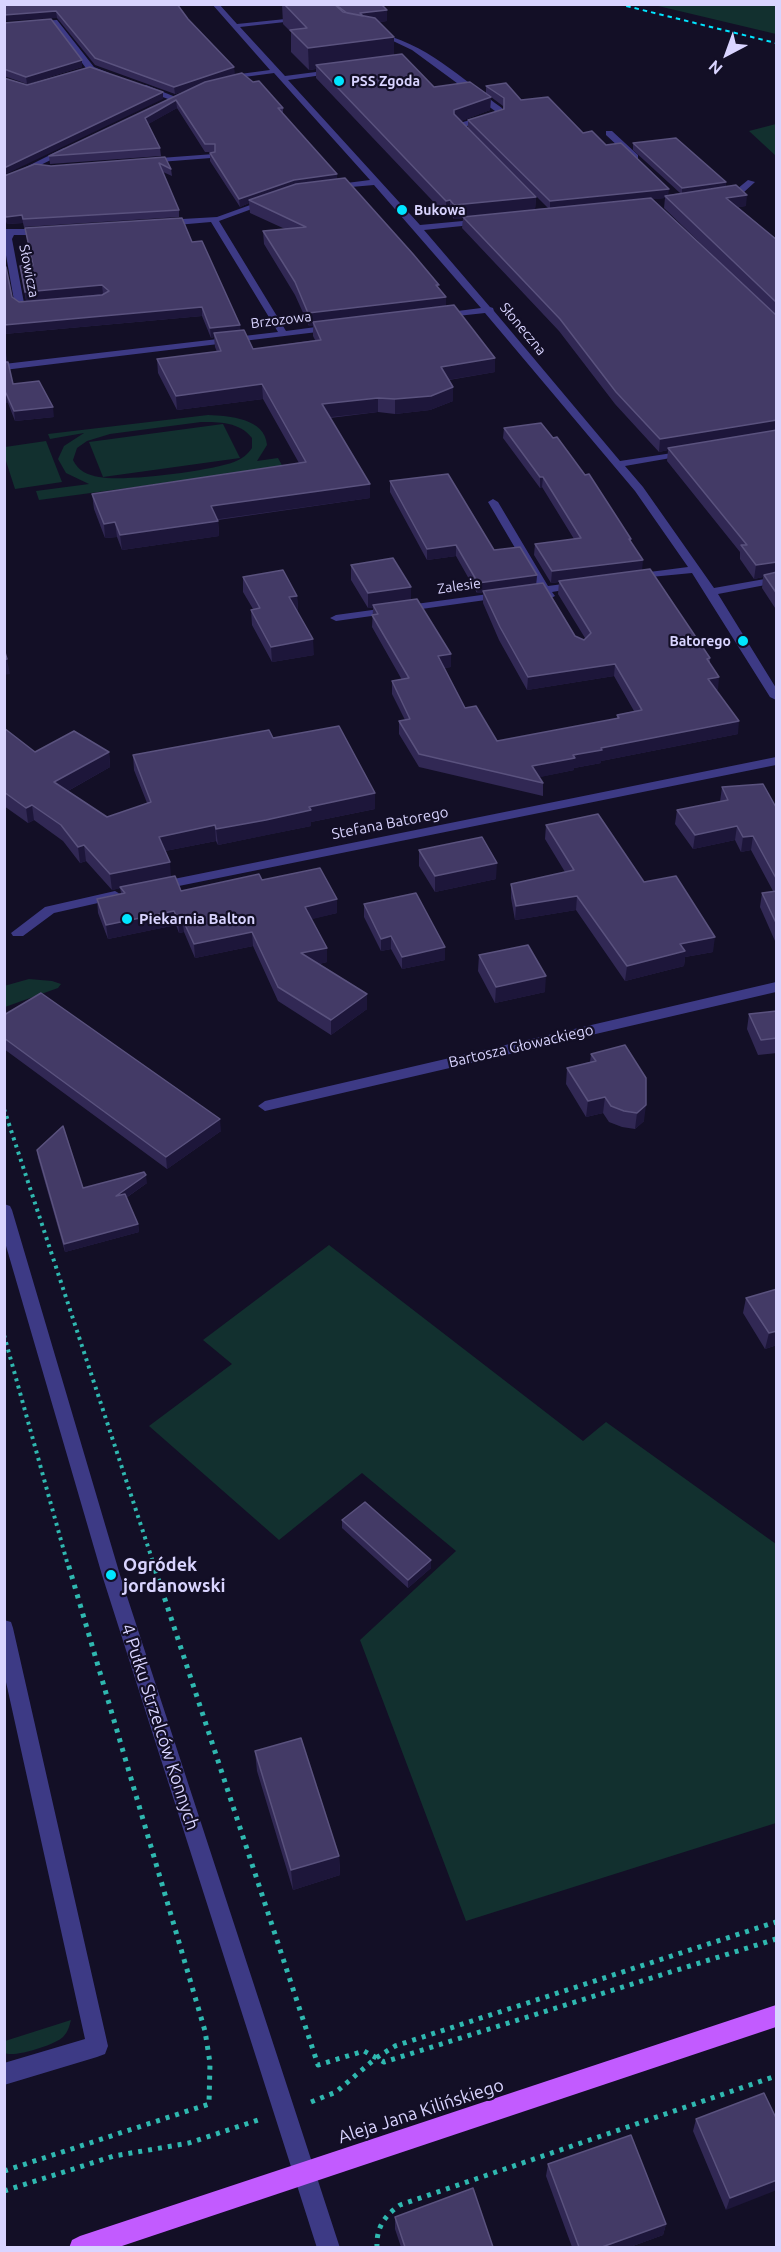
<!DOCTYPE html>
<html>
<head>
<meta charset="utf-8">
<style>
  body { margin:0 }
  #map { position:relative; width:781px; height:2252px; overflow:hidden; background:#130f26; font-family:Ubuntu,sans-serif }
  canvas { display:block }
  .frame { position:absolute; inset:0; border:6px solid #d9d4ff; pointer-events:none }
  .north { position:absolute; left:697px; top:24px; width:60px; height:60px; -webkit-text-stroke:4px #130f26; paint-order:stroke; rotate:221deg; font-size:16px; font-weight:700; line-height:24px; text-align:center; color:#d9d4ff }
  .north::after { content:''; display:block; margin:auto; width:21px; height:27px; background:#d9d4ff; clip-path:polygon(50% 0,100% 100%,50% 72%,0 100%) }
</style>
</head>
<body>
<div id="map">
<canvas width="781" height="2252"></canvas>
<div class="frame"></div>
<div class="north">N</div>
</div>
<script>
const context = document.querySelector('canvas').getContext('2d');
context.lineJoin = 'round';
function paint(path, color) { context.fillStyle = color; context.fill(path, 'evenodd'); }
function trace(path, color, width, dash) { context.strokeStyle = color; context.lineWidth = width; context.lineCap = dash ? 'butt' : 'round'; context.setLineDash(dash || []); context.stroke(path); }
function drawText(font, color, halo, rows, align = 'center') {
  context.font = font + ' Ubuntu,sans-serif'; context.lineWidth = 4.5; context.setLineDash([]); context.textBaseline = 'middle'; context.strokeStyle = halo; context.fillStyle = color; for (const [text, x, y, turn = 0] of rows) {
    context.save(); context.translate(x, y); context.rotate((+turn || 0) * Math.PI / 180); context.textAlign = isNaN(turn) ? turn : align; if (halo) context.strokeText(text, 0, 0); context.fillText(text, 0, 0); context.restore();
  }
}
const green = new Path2D(`
  M654,5H776V34Z
  M776,124V156L749,131Z
  M208,415C229,416 265,418 267,445L257,461L278,458L283,467L39,500L36,491L89,484L66,473L58,459L64,446L84,433L50,439L48,434ZM201,422C219,422 240,422 252,438V448C247,455 242,459 234,462C210,471 124,482 99,477C88,475 78,471 73,460L77,448L87,441L110,434Z
  M223,424L240,458L103,477L89,442Z
  M46,441L62,482L15,489L5,458V447Z
  M29,979L52,981L61,984L58,988L5,1007L4,986Z
  M329,1245L583,1441L606,1422L776,1544V1823L466,1921L360,1640L456,1551L362,1473L279,1540L149,1426L232,1364L203,1340Z
  M71,2020C69,2027 68,2032 63,2037C55,2045 13,2058 5,2053V2041Z`);
const pathFar1 = new Path2D(`
  M4,1109L153,1562
  M4,1335L67,1562`);
const path = new Path2D(`
  M152,1560L318,2065L364,2051L384,2062L776,1939
  M311,2102L336,2092L376,2058L395,2046L776,1922
  M4,2171L209,2104L210,2063L205,2031L67,1560
  M4,2191L114,2156L189,2143L258,2120
  M377,2248C376,2228 384,2216 400,2205L776,2076`);
const minor = new Path2D(`
  M212,4H219L237,24L305,17L303,20L240,27L285,76L339,69L336,73L288,80L420,225L484,219L485,221L481,224L424,230L490,307L493,308L494,311L620,461L692,450L693,452L688,455L625,466L643,487L714,588L776,577V583L718,594L776,688V700L770,697L692,573L630,579V575L634,574L688,567L635,491L485,313L439,318V314L442,313L481,308L374,185L328,189V185H331L370,180L274,73L222,80L225,76L270,70Z
  M57,20L94,67L109,73V77L88,71L53,23L4,27V23Z
  M375,33C424,41 463,80 502,108L503,114L464,127L474,136L467,138L456,128V124L495,113V111L412,50L391,40L372,37Z
  M140,85H146L178,98L171,100L140,89Z
  M606,131H612L638,155V159H632L606,135Z
  M64,148L71,150L4,183V178Z
  M214,154V158H211L147,163L143,161L147,159Z
  M748,180L755,182L743,193L722,196L718,194L737,189Z
  M264,200L271,202L219,221L286,331L331,325L334,326V330L4,370V364L278,332L211,222L165,226L161,223L165,220L217,217Z
  M4,229H46L50,232L46,235H14L12,239L24,303H38V307L20,309L15,306L4,244Z
  M493,499L498,502L548,586L578,582L582,583V587L552,592L555,596L549,599L542,593L523,594V590L538,587L488,502Z
  M503,592L507,593V597L336,621L330,618L336,615Z
  M776,757V765L159,890L152,886L159,882Z
  M115,891L122,895L120,898L54,913L23,936H13L11,933L45,907Z
  M776,982V992L265,1111L258,1106L265,1101Z
  M4,1204L10,1206L12,1210L120,1575L340,2248H317L102,1575L4,1239Z
  M4,1620L11,1622L13,1628L108,2046L105,2054L97,2057L4,2085V2063L85,2039L4,1673Z`);
const major = new Path2D(`
  M776,2005V2027L116,2248H69L72,2240L80,2236Z`);
const rail = new Path2D(`
  M618,4L776,43`);
const wall = new Path2D(`
  M4,4L188,19L235,74L222,78L283,108V114L337,174V179L439,288L446,297V306L495,358V372L449,380L453,387V401L430,410L395,414L378,412L330,418L370,484V498L218,520L219,536L122,550L117,537L105,538L94,509L92,494L299,463L263,399L177,410L158,373L157,359L217,352L215,347L214,337L211,338L202,316L4,334L12,297L19,302L104,294L26,301L20,266L32,265L25,228L192,242L240,330L253,349L315,340L313,336V326H309L295,295L264,244L263,231L285,229L250,213L249,203L240,207L210,161V153L211,152H205L177,108L148,124L160,148L161,156L50,164L49,156L198,86L175,94L95,65L57,18Z
  M282,4H381L387,10V21L379,22L394,55L434,87L486,93V86L521,100L606,145L668,195L680,193L633,150V143L726,182V186L746,206L738,207L777,240V611L762,588L763,577L754,579L740,559V552L667,461L668,450L659,452L615,404L559,331L462,228L463,218L454,219L450,214L446,215L316,78V69L309,70L291,52V32L283,24ZM491,97L503,106V109L468,120V128L548,208L535,209L536,197L461,121L490,110ZM665,198L664,208L754,295L652,199Z
  M4,23L82,67L27,84L4,76Z
  M165,157L171,169L172,176L163,172L179,210V217L24,227L23,223L7,224L4,215V176L51,166Z
  M4,347L7,361L5,362L13,384L54,417L15,421L8,403H4Z
  M504,428L631,539V542L642,570L710,658V663L718,690H716L738,734L601,761V763L574,768V770L539,777L543,783V796L419,767L399,734V721L405,720L392,694V681L402,680L372,627L373,608H368L351,580V565L411,600L451,654V667L444,668L465,708L497,741L617,719V715L634,711L614,676L527,690L499,640L483,603V593H477L456,556L427,560L390,492V481L494,550L537,575L536,584L575,636L584,640L585,638L558,594L559,582L551,583L534,555L535,544L574,539L542,487L540,488L503,438Z
  M243,577L297,596L298,611H297L314,655L272,662L252,625L251,610L253,609L243,592Z
  M4,728L35,752H109L110,767L68,791L107,817L147,803L134,770L133,755L273,738L375,809L311,822V826L266,835L218,845L216,841L165,851L171,877L181,891L262,880L337,913L311,919L327,948V962L319,964L367,994V1009L331,1035L278,1001L253,946L195,958L184,932L179,933L176,925L108,939L98,913L97,899L121,893L120,888L112,890L86,861L80,863L63,841L34,820L28,823L4,806Z
  M722,787L777,809V941H775L760,907L762,893L773,891L751,850L741,852L735,840L693,849L675,824L677,810L720,802Z
  M546,825L644,882L713,952L685,957L684,966L625,981L576,910L515,920L511,898V884L565,872L545,839Z
  M419,850L496,879L435,892L419,866Z
  M364,904L445,947V960L402,969L391,949L381,951L364,917Z
  M479,955L545,992L495,1003L478,971Z
  M777,1011V1053L758,1055L747,1029L749,1014Z
  M4,1015L221,1131L167,1169L4,1049Z
  M591,1054L644,1121L635,1129L622,1127L609,1122L603,1113L586,1117L566,1084L567,1068L590,1062Z
  M37,1150L83,1188L147,1183L126,1198L138,1224L139,1232L65,1252L38,1158Z
  M777,1289V1345L765,1349L743,1313L746,1298Z
  M342,1520L431,1560V1568L408,1588L342,1528Z
  M255,1751L339,1856L340,1875L293,1890L257,1771Z
  M696,2119L777,2120L726,2210L693,2131Z
  M548,2164L666,2224L663,2235L630,2247H572L546,2176Z
  M395,2217L493,2247H401L395,2229Z`);
const shadedWall = new Path2D(`
  M387,10V21L364,24L360,13Z
  M56,11L57,18L4,21V15Z
  M394,37V59L316,65V69L309,70L308,48Z
  M82,60V67L27,84L26,77Z
  M234,67L235,74L175,94L174,87Z
  M163,92V99L4,175V168Z
  M491,97L490,110L454,124V110Z
  M176,100L177,108L145,126V118Z
  M337,174V182L249,200V203L240,207L239,199L294,180Z
  M726,182V188L682,195V188Z
  M669,189L668,197L665,196V198L550,210V201Z
  M747,195L746,206L725,209L726,198Z
  M536,197L535,211L463,217V218L454,219V205Z
  M450,200V214L446,215V201Z
  M22,215L23,223L7,224L6,217Z
  M102,285L103,294L26,301L25,292Z
  M446,297V310L313,322V326H309L308,313Z
  M202,307V316L4,334V325Z
  M240,325L241,334L214,333V337L211,338L210,328Z
  M4,352H6L7,361L4,362Z
  M495,358V372L441,381V367Z
  M262,384L263,399L177,410L176,396Z
  M453,387V401L430,410L395,414V399Z
  M6,393L8,403H4V394Z
  M378,398V412L322,418V404Z
  M53,407L54,417L15,421L14,411Z
  M777,420V432L668,448V450L659,452L660,439Z
  M540,477H543L542,487L540,488Z
  M370,484V498L212,520L211,506Z
  M218,521L219,536L122,550L120,535Z
  M115,522L117,537L105,538L104,524Z
  M456,545V556L427,560V549Z
  M643,560L642,571L551,583L552,571Z
  M777,562V575H764L763,577L754,579L756,565Z
  M537,575L536,585L483,591V593H477L478,583Z
  M411,587V602L373,605V608H368V593Z
  M297,596L298,611L290,612L289,597Z
  M313,639L314,655L272,662L271,647Z
  M451,654V667L438,669V656Z
  M7,659L10,674L4,675V660Z
  M615,664L614,676L527,690L528,677Z
  M719,677L718,690L706,692L708,679Z
  M739,721L738,734L601,761V763L574,768V770L531,779L532,766L601,748Z
  M109,752L110,767L57,797L54,782Z
  M375,793V809L311,822V826L218,845L216,829L309,807Z
  M32,805L34,820L28,823L26,808Z
  M215,825L216,841L160,852L159,837Z
  M737,826L735,840L693,849L695,835Z
  M753,836L751,850L741,852L743,837Z
  M84,845L86,861L80,863L78,847Z
  M170,862L171,878L112,890L110,874Z
  M497,863L496,879L435,892V876Z
  M577,896L576,910L515,920L516,906Z
  M337,899V913L305,921V907Z
  M174,911L176,925L108,939L106,925Z
  M182,918L184,932L179,933L178,919Z
  M252,932L253,946L195,958L194,944Z
  M391,936V949L381,951V939Z
  M715,937L713,952L685,957L684,966L625,981L627,966L680,944Z
  M445,947V960L402,969V957Z
  M327,948V962L302,968L301,953Z
  M546,976L545,992L495,1003L496,987Z
  M367,994V1009L331,1035V1020Z
  M605,1097L603,1113L586,1117L588,1101Z
  M646,1105L644,1121L635,1129L637,1113Z
  M220,1119L221,1131L167,1169L166,1157Z
  M146,1175L147,1183L117,1204L116,1196Z
  M138,1224L139,1232L65,1252L64,1244Z
  M777,1331V1345L765,1349L769,1333Z
  M431,1560V1568L408,1588V1580Z
  M339,1856L340,1875L293,1890L291,1870Z
  M777,2180V2190L726,2210L730,2198Z
  M666,2224L663,2235L630,2247H602Z`);
const building = new Path2D(`
  M4,4H177L188,19L234,67L174,87L95,58L56,11L4,15Z
  M284,4H334L343,12L375,18L394,37L308,48L290,30L307,28Z
  M335,4H381L387,10L360,13L363,16L347,13Z
  M51,19L82,60L26,77L4,69V23Z
  M402,54L434,87L470,82L491,97L454,110V114L536,197L454,205L450,200L446,201L316,65Z
  M90,67L163,92L4,168V78L27,85Z
  M242,73L253,82L259,81L283,108H278L337,174L294,180L239,199L210,153L215,152V144H205L176,100L145,118L160,148L49,156L205,82Z
  M506,83L521,100L548,97L583,133L592,131L606,145L621,143L669,189L550,201L468,120L504,109V98L486,86Z
  M676,138L726,182L682,188L633,143Z
  M165,157L171,169L159,163L179,210L23,219L22,215L6,217L4,212V176L35,164L51,166Z
  M345,178L413,254L439,285H436L446,297L308,313L295,282L263,231L306,227L249,200L296,184Z
  M736,185L747,195L726,198L777,240V303L665,196Z
  M651,198L777,316V420L660,439L616,392L560,319L463,217Z
  M182,218L192,242L202,241L240,325L210,328L202,307L4,325V267H6L12,297L19,302L102,295L109,291L102,285L25,292L20,266L33,265L25,228Z
  M454,305L495,358L441,367L453,387L431,396L395,399L378,398L322,404L370,484L211,506L218,521L120,535L115,522L104,524L92,494L306,462L262,384L176,396L157,359L221,351L214,333L244,330L253,349L321,340L313,322Z
  M4,362H8L13,384L39,381L53,407L14,411L6,393L4,394Z
  M541,423L553,438L557,437L585,475L589,474L631,539H629L643,560L552,571L535,544L581,538L543,477H540L504,428Z
  M777,430V562L756,565L741,545H747L668,448Z
  M448,474L494,550L520,547L537,575L478,583L456,545L427,549L390,481Z
  M393,558L411,587L368,593L351,565Z
  M650,569L710,658L707,659L719,677L708,679L739,721L601,748L602,750L573,755L575,758L532,766L543,783L419,754L399,721L410,719L392,681L409,678L372,615L378,614L373,605L417,599L451,654L438,656L465,708L476,706L497,741L619,718L617,715L642,710L615,664L528,677L500,627L483,591L543,583L575,636L584,640L591,633L559,581Z
  M283,570L297,596L289,597L313,639L271,647L251,610L260,608L243,577Z
  M777,572V594L764,575Z
  M4,649L7,659L4,660Z
  M339,726L375,793L309,807L311,810L266,820L216,829L215,825L159,837L170,862L110,874L84,845L78,847L61,825L32,805L26,808L4,792V728L35,752L74,731L109,752L54,782L107,817L151,802L133,755L269,730L273,738Z
  M763,784L777,809V880L753,836L743,837L737,826L695,835L677,810L728,800L722,787Z
  M598,814L644,882L676,876L715,937L680,944L685,951L627,966L577,896L516,906L511,884L574,870L546,825Z
  M482,837L497,863L435,876L419,850Z
  M320,868L337,899L305,907L327,948L301,953L367,994L331,1020L278,987L252,932L194,944L182,918L178,919L174,911L106,925L97,899L125,893L120,887L175,876L181,891L259,874L262,880Z
  M777,891V925L762,893Z
  M416,893L445,947L402,957L391,936L381,939L364,904Z
  M528,945L546,976L496,987L479,955Z
  M41,993L220,1119L166,1157L4,1038V1015Z
  M777,1011V1038L761,1040L749,1014Z
  M625,1045L646,1078V1105L637,1113L624,1111L611,1106L605,1097L588,1101L567,1068L596,1061L591,1054Z
  M63,1126L83,1188L144,1172L146,1175L116,1196L125,1194L138,1224L64,1244L37,1150Z
  M777,1289V1331L769,1333L746,1298Z
  M365,1502L431,1560L408,1580L342,1520Z
  M301,1738L339,1856L291,1870L255,1751Z
  M764,2093L777,2120V2180L730,2198L696,2119Z
  M631,2135L666,2224L602,2247H579L548,2164Z
  M473,2188L493,2247H405L395,2217Z`);
const markers = [
  [339,81,6,"#00e5ff"],
  [402,210,6,"#00e5ff"],
  [743,641,6,"#00e5ff"],
  [127,919,6,"#00e5ff"],
  [111,1575,6,"#00e5ff"]
];
const farPoinames = [
  ["PSS Zgoda",351,81],
  ["Bukowa",414,210],
  ["Batorego",731,641,"right"]
];
const farStreetnames = [
  ["Słowicza",29,271,79],
  ["Brzozowa",281,320,-7],
  ["Słoneczna",523,329,50],
  ["Zalesie",459,586,-8]
];
const streetNames = [
  ["Stefana Batorego",390,823,-11],
  ["Bartosza Głowackiego",521,1046,-13]
];
const poiNames = [
  ["Piekarnia Balton",139,919]
];
const nearPoinames = [
  ["Ogródek",123,1565],
  ["jordanowski",123,1586]
];
const nearStreetnames = [
  ["4 Pułku Strzelców Konnych",160,1727,72],
  ["Aleja Jana Kilińskiego",421,2111,-18]
];
paint(green, '#12302f');
trace(pathFar1, '#2fb8b0', 4, [3, 4.5]);
trace(path, '#2fb8b0', 5, [4, 6]);
paint(minor, '#3d3a85');
paint(major, '#c25bff');
trace(rail, '#00e5ff', 2, [4.5, 4]);
paint(wall, '#312854');
paint(shadedWall, '#1d163a');
paint(building, '#433a66');
trace(building, '#5a527e', 1.5);
for (const [x, y, r, color] of markers) { const dot = new Path2D(); dot.arc(x, y, r, 0, 2 * Math.PI); context.fillStyle = color; context.fill(dot); trace(dot, '#130f26', 2); }
drawText('bold 14px', '#d9d4ff', '#130f26', farPoinames, 'left');
drawText('14px', '#d9d4ff', '#130f26', farStreetnames);
drawText('15px', '#d9d4ff', '#130f26', streetNames);
drawText('bold 15px', '#d9d4ff', '#130f26', poiNames, 'left');
drawText('bold 18px', '#d9d4ff', '#130f26', nearPoinames, 'left');
drawText('18px', '#d9d4ff', '#130f26', nearStreetnames);
</script>
</body>
</html>
